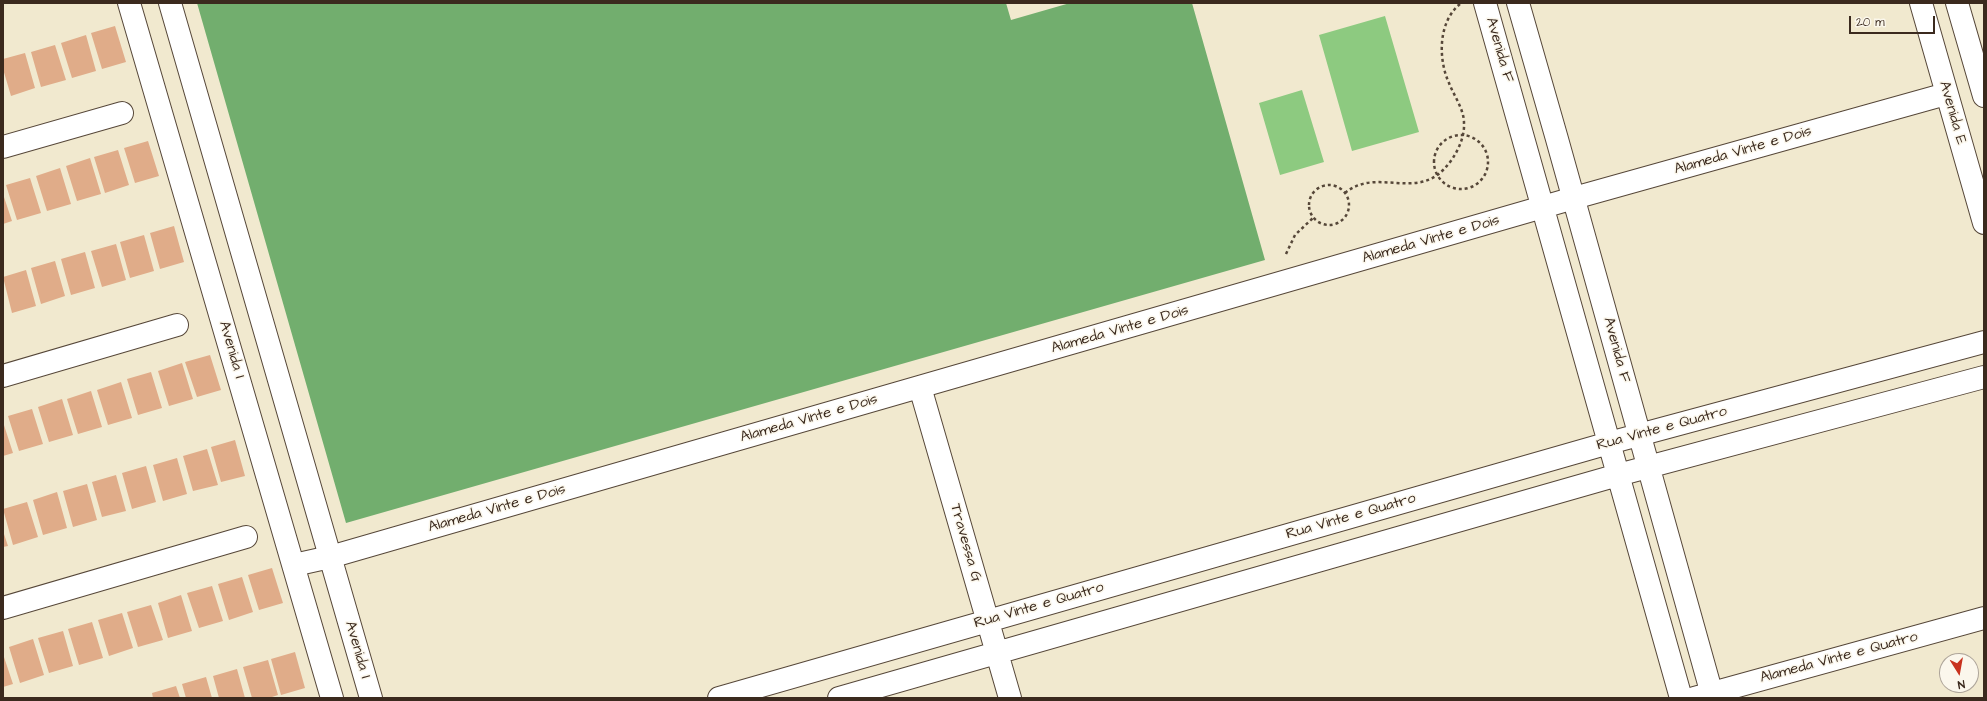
<!DOCTYPE html>
<html>
<head>
<meta charset="utf-8">
<style>
  body { margin:0 }
  #map { position:relative; width:1987px; height:701px; overflow:hidden; background:#f1e9cf; font-family:"Architects Daughter",sans-serif }
  canvas { display:block }
  .frame { position:absolute; inset:0; border:4px solid #3b2a1e; pointer-events:none }
  .north { position:absolute; left:1939px; top:653px; width:40px; height:40px; box-sizing:border-box; background:#fbf7ec; border:1px solid #aea59a; border-radius:50%; rotate:169deg; font-size:11px; font-weight:700; line-height:16px; text-align:center; color:#3b2a1e }
  .north::after { content:''; display:block; margin:auto; width:14px; height:18px; background:#c8321e; clip-path:polygon(50% 0,100% 100%,50% 72%,0 100%) }
  .scale { position:absolute; left:1849px; top:16px; width:86px; height:18px; box-sizing:border-box; border:2px solid #3b2a1e; border-top:0; padding-left:5px; font-size:12px; line-height:14px; white-space:nowrap; color:#3b2a1e; -webkit-text-stroke:3px #fbf7ec; paint-order:stroke }
</style>
</head>
<body>
<div id="map">
<canvas width="1987" height="701"></canvas>
<div class="frame"></div>
<div class="north">N</div>
<div class="scale">20 m</div>
</div>
<script>
const context = document.querySelector('canvas').getContext('2d');
context.lineJoin = 'round';
function paint(path, color) { context.fillStyle = color; context.fill(path, 'evenodd'); }
function trace(path, color, width, dash) { context.strokeStyle = color; context.lineWidth = width; context.lineCap = dash ? 'butt' : 'round'; context.setLineDash(dash || []); context.stroke(path); }
function drawText(font, color, halo, rows, align = 'center') {
  context.font = font + ' "Architects Daughter",sans-serif'; context.lineWidth = 3; context.setLineDash([]); context.textBaseline = 'middle'; context.strokeStyle = halo; context.fillStyle = color; for (const [text, x, y, turn = 0] of rows) {
    context.save(); context.translate(x, y); context.rotate((+turn || 0) * Math.PI / 180); context.textAlign = isNaN(turn) ? turn : align; if (halo) context.strokeText(text, 0, 0); context.fillText(text, 0, 0); context.restore();
  }
}
const green = new Path2D(`
  M1385,16L1419,132L1352,151L1319,35Z
  M1302,90L1324,162L1280,175L1259,103Z`);
const forest = new Path2D(`
  M197,3H1006L1011,20L1070,3H1192L1265,260L346,523Z`);
const building = new Path2D(`
  M115,26L126,62L102,69L91,33Z
  M86,35L96,71L72,78L61,43Z
  M55,45L66,80L41,87L31,52Z
  M25,53L35,88L11,96L3,69V59Z
  M148,141L159,176L135,183L124,148Z
  M118,150L129,185L105,193L94,157Z
  M90,158L101,194L77,201L66,166Z
  M60,168L71,204L47,211L36,176Z
  M30,178L41,213L17,220L6,185Z
  M3,194L12,221L3,224Z
  M174,226L184,262L160,269L150,233Z
  M144,235L154,271L130,278L120,242Z
  M116,244L126,280L102,287L91,251Z
  M85,252L95,288L71,295L61,259Z
  M55,261L65,296L41,304L31,268Z
  M26,270L36,306L12,313L3,277Z
  M210,355L221,390L197,397L185,362Z
  M182,363L193,399L169,406L158,371Z
  M151,372L162,408L138,415L127,379Z
  M121,382L132,418L108,425L97,390Z
  M91,391L102,427L78,434L67,399Z
  M62,399L73,435L49,442L38,407Z
  M32,409L43,444L19,451L8,416Z
  M3,422L13,453L3,456Z
  M235,440L245,476L221,482L211,447Z
  M207,449L218,485L193,491L183,456Z
  M177,458L187,494L163,501L153,465Z
  M146,466L156,502L132,509L122,473Z
  M116,475L126,511L102,517L92,482Z
  M87,484L97,520L73,527L63,491Z
  M57,492L67,528L43,535L33,500Z
  M27,502L38,537L13,545L3,509Z
  M3,531L8,546L3,547Z
  M272,568L283,603L259,610L248,575Z
  M242,577L253,612L229,620L218,584Z
  M212,586L223,621L199,628L187,593Z
  M181,595L192,631L168,638L158,603Z
  M151,605L163,640L138,647L127,612Z
  M122,613L133,648L109,656L98,620Z
  M92,622L103,658L79,665L68,629Z
  M63,631L73,666L49,673L38,638Z
  M33,639L44,675L20,683L9,647Z
  M295,652L305,688L281,695L271,659Z
  M3,654L13,684L3,687Z
  M268,660L278,695L269,698H252L243,667Z
  M237,669L245,698H219L213,676Z
  M206,677L212,698H186L182,684Z
  M176,686L180,698H153L152,693Z`);
const path = new Path2D(`
  M1434 162a27 27 0 1 1 54 0a27 27 0 1 1-54 0Z
  M1309 205a20 20 0 1 1 40 0a20 20 0 1 1-40 0Z
  M1345,193C1376,167 1415,200 1444,169C1455,158 1465,139 1464,123C1464,109 1454,96 1449,83C1438,59 1438,22 1460,4
  M1286,254L1295,235L1314,217`);
const street = new Path2D(`
  M129,3L332,698
  M170,3L371,698
  M1485,3L1681,698
  M1518,3C1585,234 1648,466 1713,698
  M1921,3L1984,223
  M1957,3L1984,96
  M3,147L122,113
  M3,376L177,325
  M920,387L1010,698
  M294,565L330,557L1574,198L1946,94
  M3,608L246,537
  M719,698L1609,443L1984,342
  M839,698L1618,475L1984,377
  M1694,698L1984,618`);
const streetNames = [
  ["Avenida F",1499,50,74],
  ["Avenida E",1952,113,74],
  ["Alameda Vinte e Dois",1743,151,-16],
  ["Alameda Vinte e Dois",1431,240,-16],
  ["Alameda Vinte e Dois",1120,330,-16],
  ["Avenida I",231,350,74],
  ["Avenida F",1616,350,75],
  ["Alameda Vinte e Dois",809,419,-16],
  ["Rua Vinte e Quatro",1662,429,-15],
  ["Alameda Vinte e Dois",497,509,-16],
  ["Rua Vinte e Quatro",1351,517,-16],
  ["Travessa G",965,543,74],
  ["Rua Vinte e Quatro",1039,606,-16],
  ["Avenida I",357,650,74],
  ["Alameda Vinte e Quatro",1839,658,-15]
];
paint(green, '#8dca80');
paint(forest, '#72ae6e');
paint(building, '#e0ac89');
trace(street, '#564739', 24);
trace(path, '#564739', 2.5, [3, 3]);
trace(street, '#fff', 22);
drawText('15px', '#3b2a1e', '#fbf7ec', streetNames);
</script>
</body>
</html>
